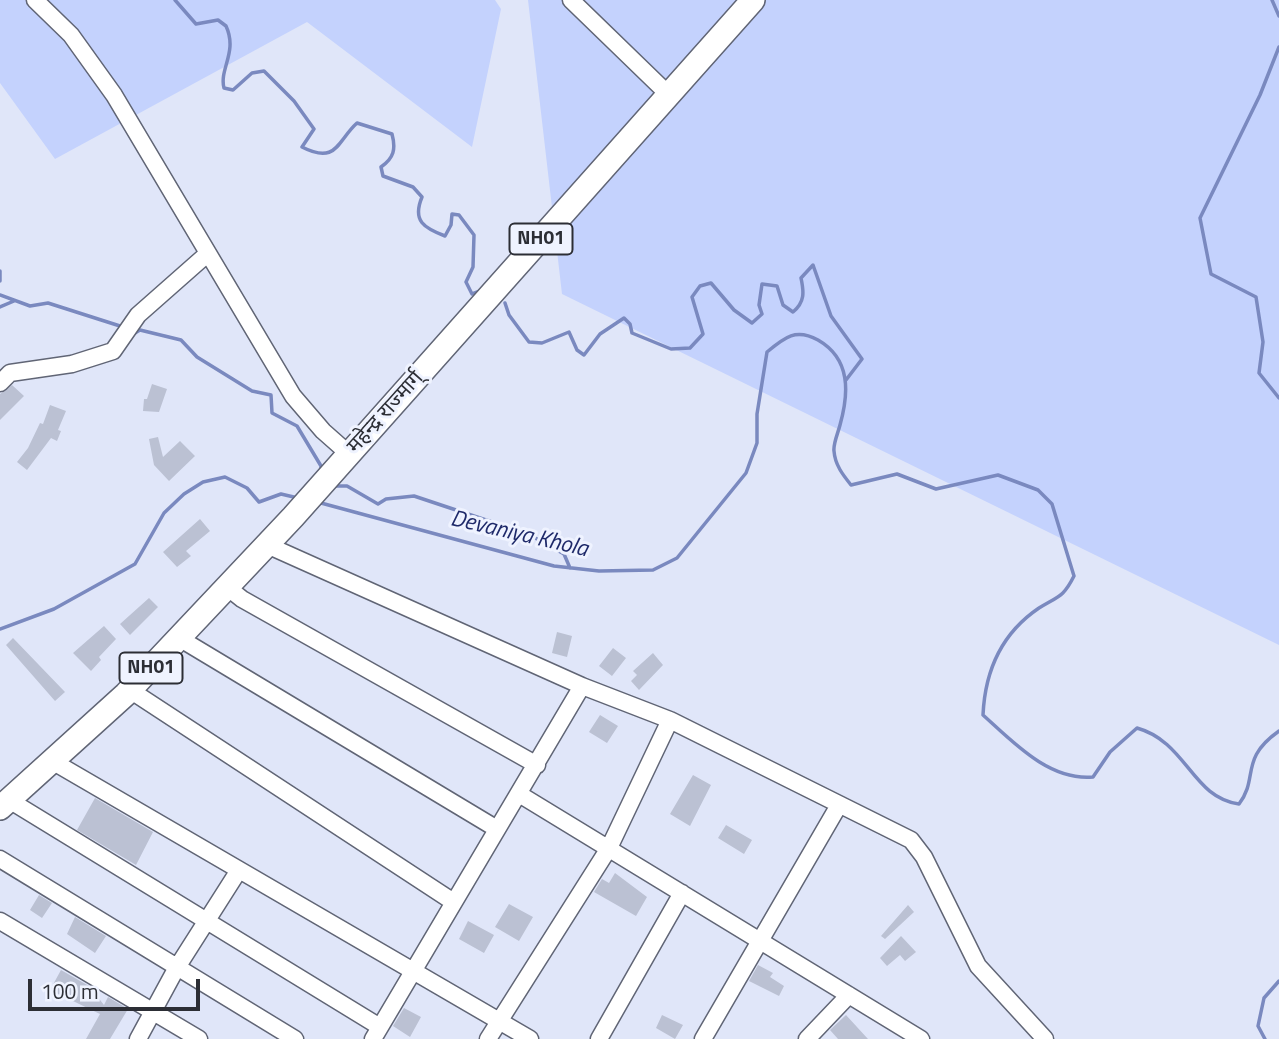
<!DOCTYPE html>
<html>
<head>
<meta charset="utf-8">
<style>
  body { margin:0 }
  #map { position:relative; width:1279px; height:1039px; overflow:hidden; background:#e0e6f9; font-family:"Titillium Web",sans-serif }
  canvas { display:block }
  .scale { position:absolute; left:28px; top:979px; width:172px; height:32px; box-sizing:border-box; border:4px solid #2c2e35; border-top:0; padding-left:9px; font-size:21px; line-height:24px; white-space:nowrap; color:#2c2e35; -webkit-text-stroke:5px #eff3ff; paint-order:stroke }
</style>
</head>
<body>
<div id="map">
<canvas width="1279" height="1039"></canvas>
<div class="scale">100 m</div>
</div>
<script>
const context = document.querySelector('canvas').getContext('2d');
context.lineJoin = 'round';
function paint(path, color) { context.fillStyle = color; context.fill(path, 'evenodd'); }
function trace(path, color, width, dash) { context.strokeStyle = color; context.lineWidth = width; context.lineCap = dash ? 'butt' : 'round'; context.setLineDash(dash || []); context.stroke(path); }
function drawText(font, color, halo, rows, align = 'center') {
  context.font = font + ' "Titillium Web","Noto Sans Devanagari",sans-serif'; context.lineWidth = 6; context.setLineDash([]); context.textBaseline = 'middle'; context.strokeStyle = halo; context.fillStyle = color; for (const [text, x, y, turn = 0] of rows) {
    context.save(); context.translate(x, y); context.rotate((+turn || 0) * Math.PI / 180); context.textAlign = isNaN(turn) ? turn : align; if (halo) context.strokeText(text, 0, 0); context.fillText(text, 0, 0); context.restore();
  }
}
const green = new Path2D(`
  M0,0H495L501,9L472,147L307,22L55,159L0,83Z
  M528,0H1279V645L562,294Z`);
const stream = new Path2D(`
  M175,0L196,24L218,20L226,26C238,52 219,69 224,88L233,90L252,73L264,71L294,101L314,129L302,147C337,165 337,141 357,123L392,134C396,149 394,158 381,167L383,176L413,187L422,197C412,221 424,228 445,236L451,225L452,214L459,215L474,235L473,267L466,282L472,294L480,291
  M1272,0L1279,16
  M1279,47L1260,95L1200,218L1211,274L1256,297L1263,342L1259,373L1279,398
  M0,271V281
  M0,295L30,306L48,303L120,326
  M505,303L509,315L529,342L542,343L569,332L577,350L584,355L600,334L624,318L630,324L632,333L671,349L690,348L703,334L692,297L700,286L711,283L734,310L752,323L762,314L759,305L762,284L777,286L783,305L793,312C805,302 804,292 801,278L813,265L831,316L862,359L846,380
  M0,307L14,301
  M135,333L140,330L181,340L197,357L252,391L271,395L272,413L297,426L321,466V472
  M331,486H347L378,504L386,499L414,496L528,534L564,554L570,568
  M321,503L554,566L599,571L653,570L677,558L746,473L757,443V414L767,352C785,337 796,328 818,340C851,359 849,393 840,425C838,433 833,444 834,451C835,465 843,475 851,485L897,474L936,489L998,475L1038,490L1052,504L1074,576C1063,598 1058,596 1039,608C1002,633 985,671 983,715C1013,742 1049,781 1093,777L1110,752L1137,728C1187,742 1192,798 1239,804C1259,778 1239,759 1279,731
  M0,629L54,609L135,564L164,513L184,494L203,482L225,477L247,488L259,502L281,494L298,498
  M1265,1039L1258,1026L1264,998L1279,981`);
const building = new Path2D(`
  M152,384L167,389L159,412L143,411L144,399H147Z
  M12,385L24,396L0,420V394Z
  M50,405L66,411L58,430L61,431L57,441L51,438L27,470L17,462L28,448L40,423L43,424Z
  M158,437L163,457L180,441L195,456L169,481L154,465L149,439Z
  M200,519L210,531L186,551L191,556L177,567L163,552Z
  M149,598L158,607L130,635L120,624Z
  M104,626L116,639L99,657L101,660L91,671L73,653Z
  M557,632L572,636L567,657L552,653Z
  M13,638L65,692L55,701L6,645Z
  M613,648L626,658L612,676L599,666Z
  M653,653L663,665L639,690L631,681L637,675L633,671Z
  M600,715L618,726L607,743L589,732Z
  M693,775L711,785L690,826L670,814Z
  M95,798L153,832L136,865L77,830Z
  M726,825L752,840L744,854L718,838Z
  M615,873L647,897L636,916L594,892L602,879L609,883Z
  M39,895L52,903L42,918L30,910Z
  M509,904L533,917L519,941L495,927Z
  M908,905L914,912L885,939L881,936Z
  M75,917L106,936L95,953L67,934Z
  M468,921L494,935L484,953L459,939Z
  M901,936L916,952L905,961L900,955L887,966L880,958Z
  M758,965L773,973L770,977L784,986L779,996L749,981Z
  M61,970L89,986L104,1005L108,997L128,1009L110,1039H86L100,1014L50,990Z
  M404,1008L421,1017L410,1037L393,1026Z
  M662,1015L683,1025L675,1039L656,1028Z
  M846,1015L868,1039H838L830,1030Z`);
const minor = new Path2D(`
  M35,0L71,35L114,95L293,396L323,431L349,454
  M571,0L669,95
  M0,383L10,373L72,364L113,351L138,315L206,255
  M267,545L582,686L670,720L911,840L924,857L978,966L1045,1039
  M227,587L242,599L537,765
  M179,638L497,829
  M130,690L452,901
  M52,761L530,1039
  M519,794L921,1039
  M9,800L380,1027
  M0,859L295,1039
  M0,921L199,1039
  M138,1039L176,969L239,870
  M373,1039L582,686
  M488,1039L609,848L670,720
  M599,1039L682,893
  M703,1039L839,805
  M807,1039L849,995`);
const highway = new Path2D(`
  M0,808L126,694L293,517L753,0`);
const shields = [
  [541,239,63],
  [151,668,63]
];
const shieldNames = [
  ["NH01",541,239],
  ["NH01",151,668]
];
const streetNames = [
  ["महेन्द्र राज्मार्ग्",386,413,-48]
];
const waterNames = [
  ["Devaniya Khola",519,535,13]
];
paint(green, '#c4d2fd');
trace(stream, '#7a89bf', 3.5);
paint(building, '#bbc1d3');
trace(minor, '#606575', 19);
trace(highway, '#606575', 26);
trace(minor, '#fff', 16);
trace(highway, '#fff', 23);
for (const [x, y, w] of shields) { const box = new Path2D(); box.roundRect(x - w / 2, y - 15.5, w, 31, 5); context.fillStyle = '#eff3ff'; context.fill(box); trace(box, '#2c2e35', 2); }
drawText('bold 19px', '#2c2e35', null, shieldNames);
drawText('21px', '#2c2e35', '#eff3ff', streetNames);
drawText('italic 23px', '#1f2a6a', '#eff3ff', waterNames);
</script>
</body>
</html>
